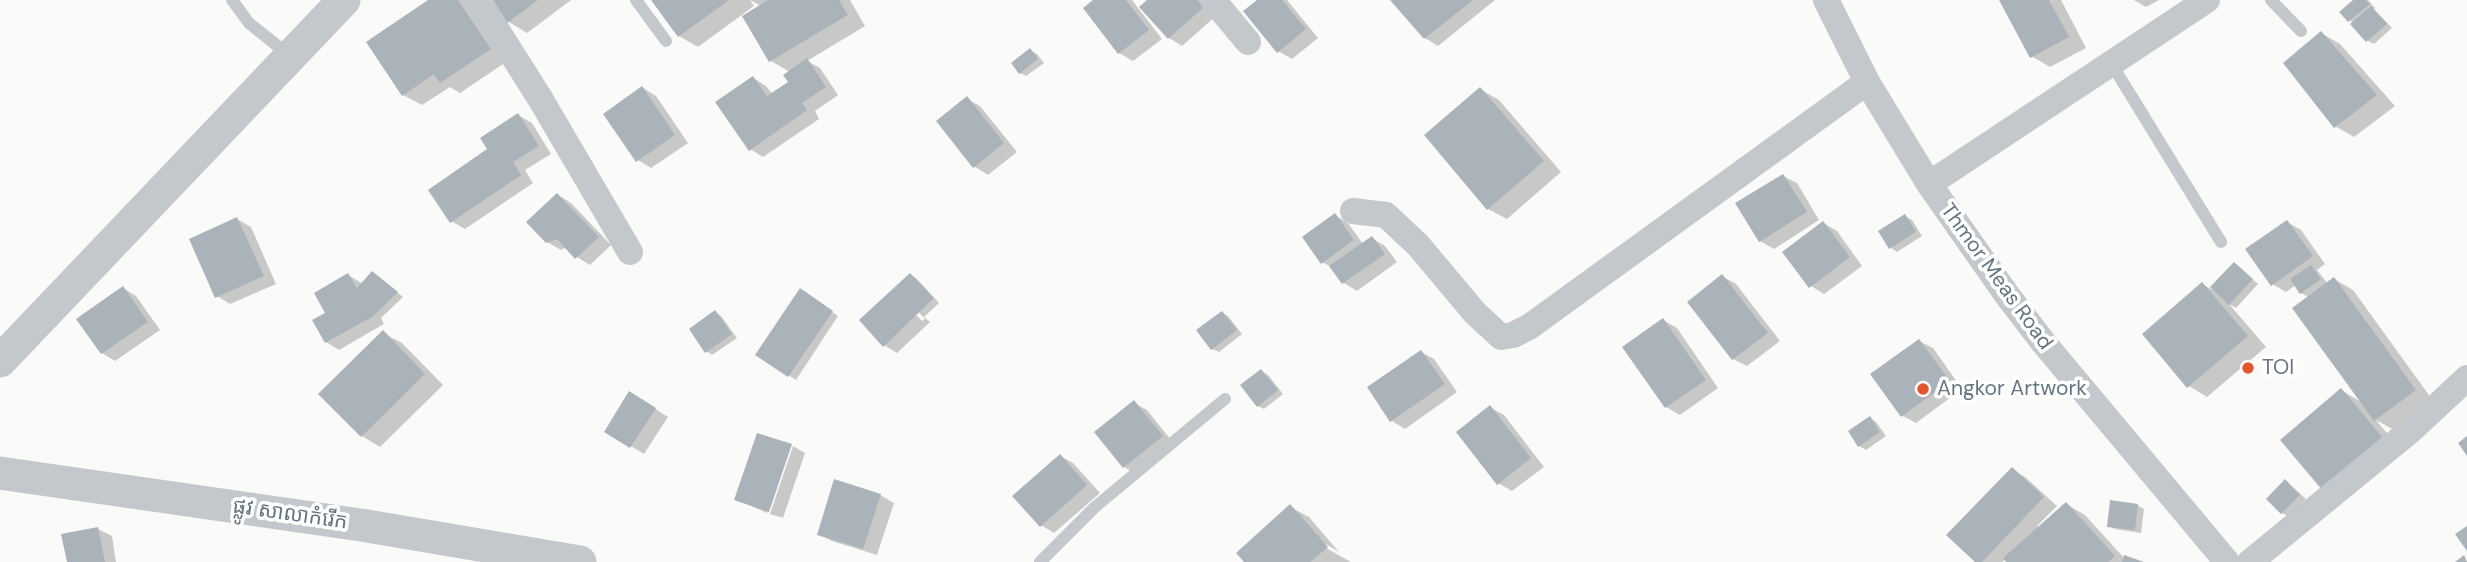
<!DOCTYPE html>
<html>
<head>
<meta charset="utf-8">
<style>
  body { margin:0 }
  canvas { display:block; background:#fafaf8 }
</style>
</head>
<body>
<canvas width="2467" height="562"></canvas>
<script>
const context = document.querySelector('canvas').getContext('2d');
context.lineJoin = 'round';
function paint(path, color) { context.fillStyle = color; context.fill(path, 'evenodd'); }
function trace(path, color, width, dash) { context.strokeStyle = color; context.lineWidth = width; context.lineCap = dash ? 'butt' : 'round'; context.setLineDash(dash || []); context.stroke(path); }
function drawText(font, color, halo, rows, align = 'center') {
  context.font = font + ' "DM Sans","Noto Sans Khmer",sans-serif'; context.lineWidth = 7; context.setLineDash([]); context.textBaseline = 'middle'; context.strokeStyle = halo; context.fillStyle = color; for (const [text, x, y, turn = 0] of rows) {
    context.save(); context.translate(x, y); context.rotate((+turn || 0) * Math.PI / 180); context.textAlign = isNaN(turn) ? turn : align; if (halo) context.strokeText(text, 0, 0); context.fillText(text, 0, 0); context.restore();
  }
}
const shadow = new Path2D(`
  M431,0H469L509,60L460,93L450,87L422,105L403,95Z
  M492,0H571L527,33L509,22Z
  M653,0H750L754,6L698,47L679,36Z
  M750,0H850L865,26L807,61L820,68L838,95L815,111L819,119L763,157L750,149L753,78L766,86L773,95L790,83V72L771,61L761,6Z
  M1096,0H1132L1162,39L1133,61L1119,53L1085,8Z
  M1150,0H1202L1216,16L1182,46L1169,38Z
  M1260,0H1287L1318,38L1292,59L1278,51Z
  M1395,0H1495L1438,46L1425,38Z
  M2001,0H2061L2086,48L2050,67L2031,56Z
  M2134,0H2159L2146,7Z
  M2355,0H2368L2375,8L2374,9L2392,28L2374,44L2368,41L2354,23L2349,20Z
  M2321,33L2340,44L2395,106L2354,137L2335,126Z
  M1030,50L1037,54L1044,63L1026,76L1020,73Z
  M643,88L656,96L688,143L651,168L638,160Z
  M1480,89L1499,100L1561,172L1507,219L1488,209Z
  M967,99L980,106L1017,152L988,175L975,167L938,122Z
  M518,115L532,123L551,154L525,170L533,183L465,229L451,221L490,150Z
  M1783,176L1797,183L1819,220L1774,249L1760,241Z
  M558,195L571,203L611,245L590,265L577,257L567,247L561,250L547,242Z
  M1335,215L1348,223L1363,244L1372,238L1385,246L1397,262L1357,291L1344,283L1333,268L1322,262Z
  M1905,216L1912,220L1922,236L1897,252L1891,248Z
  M237,219L251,227L276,284L230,304L217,296Z
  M2287,222L2301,230L2325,264L2317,270L2328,284L2334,279L2353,290L2434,402L2394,430L2376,420L2402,451L2343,501L2341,390L2363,403L2310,298L2301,293L2296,285L2286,292L2272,284Z
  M1823,223L1837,231L1862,266L1824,294L1811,286Z
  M2235,264L2258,284L2236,308L2229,304L2266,347L2207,397L2189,386L2202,284L2211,289Z
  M348,275L363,284L379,277L403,297L381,318L384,324L339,350L326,342L327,314Z
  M910,275L916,278L939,303L924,317L930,322L897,353L884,345L861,320ZM900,298H905L925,319L922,321Z
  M1722,276L1736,284L1780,341L1747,366L1733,359Z
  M123,288L136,296L160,330L115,361L102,353Z
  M807,294L838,316L796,380L758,355Z
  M715,312L721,316L737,338L712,355L706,351Z
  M1222,313L1228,316L1242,334L1219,352L1212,349Z
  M1663,320L1677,328L1718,388L1680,415L1666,407Z
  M383,333L402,343L443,385L380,447L362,436Z
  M1919,341L1933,348L1962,389L1916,423L1903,416Z
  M1421,352L1434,359L1457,392L1405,429L1392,421Z
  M1261,371L1268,375L1283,394L1264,409L1258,406Z
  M643,401L668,417L644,454L606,431Z
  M1134,403L1147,410L1175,445L1137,474L1124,467Z
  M1491,408L1504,415L1544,467L1512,491L1498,483Z
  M1870,418L1876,422L1886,436L1866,450L1859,446Z
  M758,436L792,446H789L767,513L736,499Z
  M793,446L805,453L783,518L770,514Z
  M1060,456L1073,463L1100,493L1054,533L1041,525Z
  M2012,469L2025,477L2057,506L2037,526L2039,528L2066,504L2085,515L2125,559L2140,562H2008L2006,559L2002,562H1978Z
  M2286,481L2306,499L2288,516L2282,513Z
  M880,495L894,503L877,555L832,541L819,534Z
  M2137,505L2144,509L2141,533L2115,529L2109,526Z
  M1290,507L1309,517L1339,552L1321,541L1319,544L1351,562H1246Z
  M98,529L112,536L116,562H68Z`);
const building = new Path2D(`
  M428,0H458L491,49L440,83L434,74L402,96L366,42Z
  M490,0H538L507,23Z
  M651,0H729L678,37Z
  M768,0H839L848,15L769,62L742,16Z
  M1093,0H1126L1149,30L1118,54L1083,8Z
  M1147,0H1197L1204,7L1168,39L1139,7Z
  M1257,0H1282L1306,29L1277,53L1243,11Z
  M1390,0H1473L1424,39Z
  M1999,0H2049L2069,37L2030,58Z
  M2353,0H2366L2370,4L2348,22L2339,12Z
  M2371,6L2387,24L2366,42L2350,24Z
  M2321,31L2377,95L2334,128L2283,63Z
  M1030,48L1038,59L1019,74L1011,63Z
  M807,58L826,87L802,103L807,110L749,151L715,102L753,76L767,96L788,82L783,75Z
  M642,86L675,135L636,162L603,114Z
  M1480,87L1544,161L1487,210L1424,135Z
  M967,96L1004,143L973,168L936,121Z
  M518,113L539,146L513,162L521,175L450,223L428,190L487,149L480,138Z
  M1783,174L1807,212L1759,242L1735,203Z
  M557,193L599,237L575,259L557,239L546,243L526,222Z
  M1335,213L1354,240L1321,264L1302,237Z
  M1905,214L1916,232L1889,249L1878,231Z
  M237,217L264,276L215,298L189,239Z
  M2287,220L2313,256L2271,286L2245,249Z
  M1823,221L1850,257L1809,288L1782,252Z
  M1372,236L1385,254L1342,284L1329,266Z
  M2234,262L2253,279L2229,305L2210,287Z
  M2311,265L2321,279L2300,294L2290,279Z
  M372,271L398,292L372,317L325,343L312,320L325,313L314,293L348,273L357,288Z
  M910,273L934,298L883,347L859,320Z
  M1722,274L1768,333L1732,360L1687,302Z
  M2334,277L2416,390L2374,421L2292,308Z
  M2202,282L2248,336L2187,388L2142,334Z
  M123,286L148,322L101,354L76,319Z
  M800,288L833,311L788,377L755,355Z
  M715,310L732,334L705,353L689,329Z
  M1222,311L1237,330L1211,350L1196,330Z
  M1663,318L1706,380L1665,408L1622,347Z
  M383,330L425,374L361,437L318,394Z
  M1919,339L1950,381L1901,417L1870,374Z
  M1421,350L1445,384L1390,422L1367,387Z
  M1261,369L1278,390L1257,407L1240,385Z
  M2341,388L2384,439L2323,491L2280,440Z
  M629,391L656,408L630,448L604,432Z
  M1134,400L1163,436L1123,468L1094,432Z
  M1490,405L1531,458L1497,485L1456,432Z
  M1870,416L1880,432L1858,447L1848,431Z
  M757,433L792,444L769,512L734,500Z
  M2467,436V456L2458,443Z
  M1060,454L1087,485L1040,527L1012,496Z
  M2012,467L2044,497L1982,562H1975L1946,535Z
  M834,479L881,494L863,549L817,535Z
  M2285,479L2300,495L2281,514L2266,499Z
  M2110,500L2138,504L2135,530L2107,527Z
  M2066,502L2115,556L2108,562H2006L2003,558Z
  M1290,504L1328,547L1310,562H1244L1236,553Z
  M2467,526V551L2455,534Z
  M98,527L105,562H67L61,534Z
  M2124,555L2144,562H2122Z
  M2464,555L2467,562H2455Z`);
const service = new Path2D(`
  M232,0L249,23L290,56
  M636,0L666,41
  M2271,0L2301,31
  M2111,63L2221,242
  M1040,562L1095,507L1225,399`);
const minor = new Path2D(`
  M478,0L541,100L630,252
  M1213,0L1248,42
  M1826,0L1867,82L1929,184L2007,295L2043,342L2227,562
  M1929,184L2207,0
  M1353,211L1386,215L1418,245L1475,313L1501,337L1513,335L1529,327L1867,82
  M2250,562L2410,431L2467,378`);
const tertiary = new Path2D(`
  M0,361L344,0
  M0,473L361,525L580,562`);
const markers = [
  [2248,368,7,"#e4572e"],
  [1923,389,7,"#e4572e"]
];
const streetNames = [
  ["Thmor Meas Road",1996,277,54],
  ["ផ្លូវ សាលាកំរើក",290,515,8]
];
const poiNames = [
  ["TOI",2262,368],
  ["Angkor Artwork",1937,389]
];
paint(shadow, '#0003');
paint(building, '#aab3b9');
trace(service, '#c3c8cc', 12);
trace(minor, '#c3c8cc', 26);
trace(tertiary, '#c3c8cc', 33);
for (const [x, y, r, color] of markers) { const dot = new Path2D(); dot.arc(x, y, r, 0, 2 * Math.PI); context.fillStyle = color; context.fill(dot); trace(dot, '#fff', 2.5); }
drawText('21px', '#657683', '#fff', streetNames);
drawText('21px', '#657683', '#fff', poiNames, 'left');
</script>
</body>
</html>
